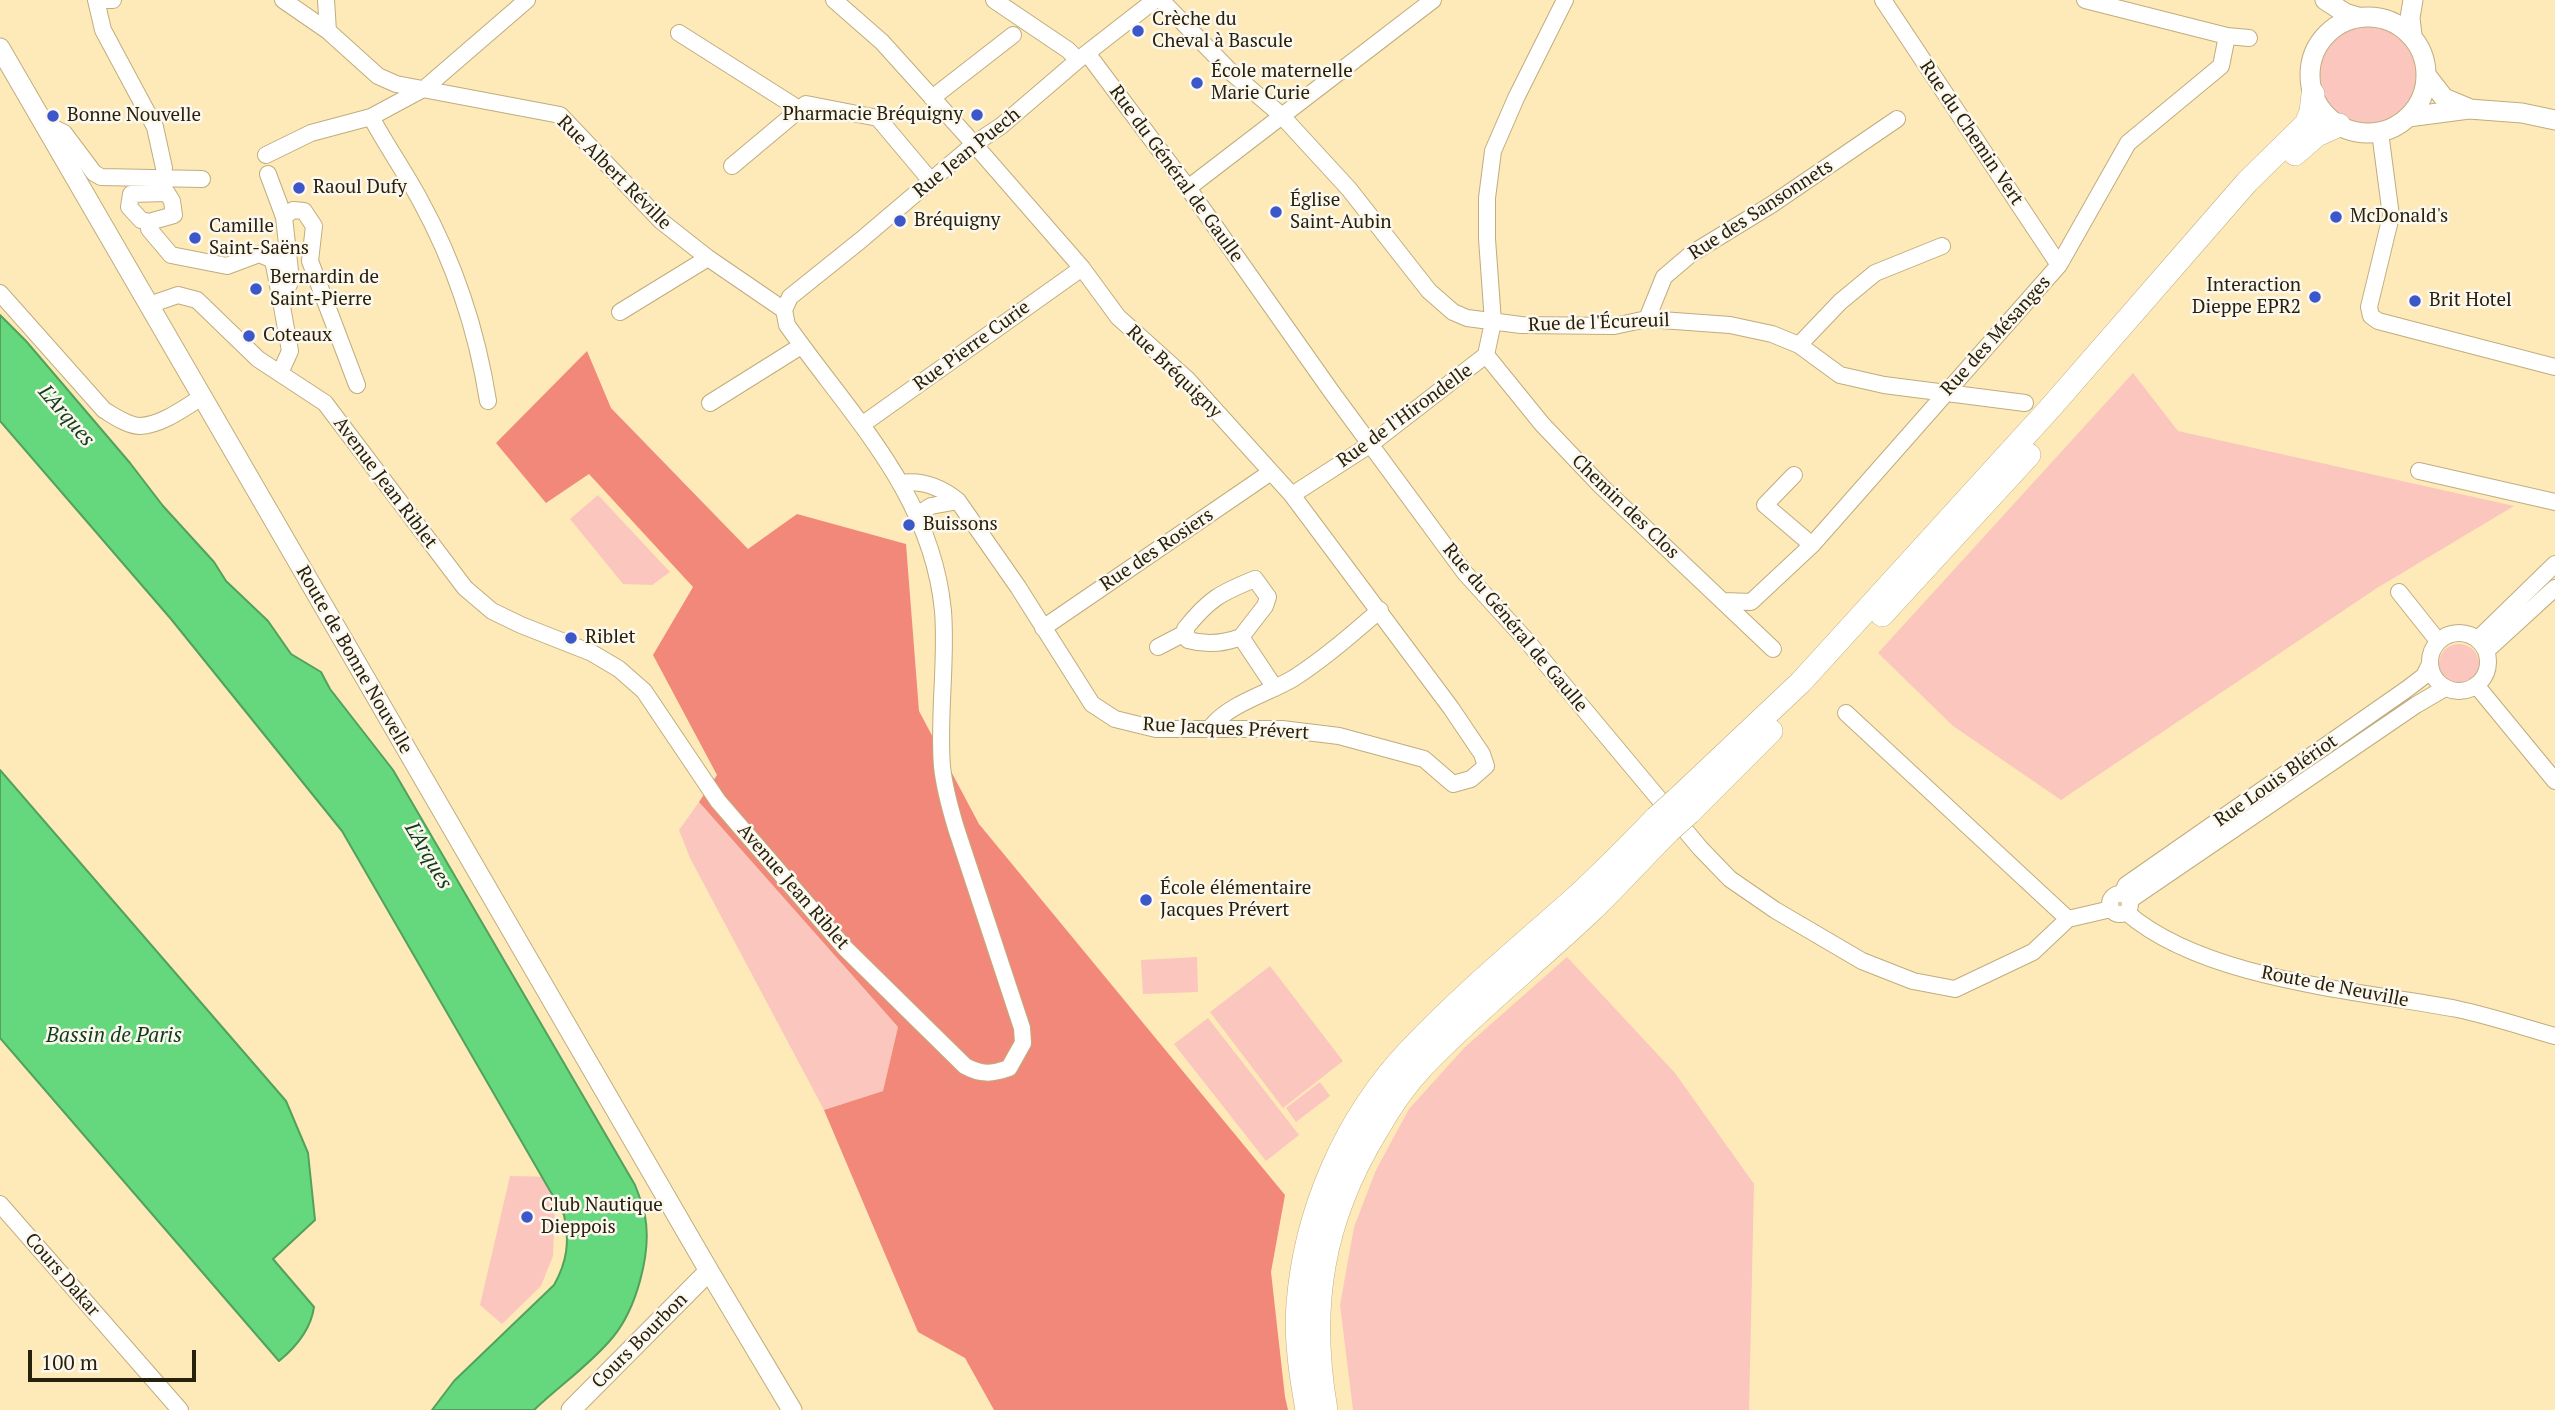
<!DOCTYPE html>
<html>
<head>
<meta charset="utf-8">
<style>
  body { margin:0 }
  #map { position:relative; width:2555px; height:1410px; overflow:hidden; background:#fdeab8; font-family:"PT Serif",serif }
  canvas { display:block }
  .scale { position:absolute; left:28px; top:1350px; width:168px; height:32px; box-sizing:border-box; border:4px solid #27200d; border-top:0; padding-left:9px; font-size:21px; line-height:24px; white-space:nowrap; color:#27200d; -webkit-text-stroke:5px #fcf8ee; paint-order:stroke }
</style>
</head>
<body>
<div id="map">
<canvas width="2555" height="1410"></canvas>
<div class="scale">100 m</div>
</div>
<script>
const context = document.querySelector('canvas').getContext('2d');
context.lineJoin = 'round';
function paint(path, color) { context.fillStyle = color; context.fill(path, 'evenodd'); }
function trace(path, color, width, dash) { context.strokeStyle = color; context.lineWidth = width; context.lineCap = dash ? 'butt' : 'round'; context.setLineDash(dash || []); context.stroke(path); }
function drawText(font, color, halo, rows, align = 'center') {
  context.font = font + ' "PT Serif",serif'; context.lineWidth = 5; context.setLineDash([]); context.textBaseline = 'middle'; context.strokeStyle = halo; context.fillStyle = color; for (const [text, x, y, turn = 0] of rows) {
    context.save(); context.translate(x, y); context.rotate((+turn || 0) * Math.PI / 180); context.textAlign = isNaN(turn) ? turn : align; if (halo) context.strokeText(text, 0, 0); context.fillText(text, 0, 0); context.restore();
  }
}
const green = new Path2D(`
  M2318 75a50 50 0 1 1 100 0a50 50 0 1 1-100 0Z
  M2133,373L2178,431L2514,506L2377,588L2061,800L1953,726L1878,653Z
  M598,495L670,572L652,585L623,584L570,519Z
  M2439 664a20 20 0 1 1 40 0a20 20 0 1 1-40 0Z
  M699,802L898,1027L883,1091L824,1110L690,858L679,830Z
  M1197,957L1198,992L1143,994L1141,960Z
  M1567,957L1675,1073L1754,1184L1749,1410H1353L1340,1305L1354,1227L1376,1170L1409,1109L1465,1047Z
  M1270,966L1343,1061L1283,1108L1210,1012Z
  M1208,1018L1299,1135L1266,1161L1174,1044Z
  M1320,1082L1330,1096L1296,1122L1286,1108Z
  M510,1176L556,1177L553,1256L541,1286L502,1324L480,1305Z`);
const forest = new Path2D(`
  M587,351L611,408L748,549L797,514L906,544L919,711L979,824L1285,1195L1271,1272L1285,1397L1288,1410H994L965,1358L918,1332L824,1110L883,1091L898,1027L699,802L717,775L653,655L693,587L589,474L546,503L496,443Z`);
const water = new Path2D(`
  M0,315L26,341L130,463L163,506L214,562L226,581L268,621L291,654L321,672L330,689L393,770L635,1185C639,1195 643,1206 645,1216C652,1253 636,1309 613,1337C591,1364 559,1386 534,1410H432L454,1381L554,1285C567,1262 570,1241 564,1215L342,831L171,619L0,421Z
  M0,770L286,1101L308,1153L315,1220L273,1259L314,1307C311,1329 296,1347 279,1361L0,1038Z`);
const minor = new Path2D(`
  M96,0L103,30L155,127L164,168
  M102,0H113
  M326,0L328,31
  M834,0L882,42L974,144L1082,268L1118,317L1188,380L1292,495L1451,708L1482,754L1486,766L1471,779L1453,784L1424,759L1339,736L1282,729H1156L1115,719L1092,704L1018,587L958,501C941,487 923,480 901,483
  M994,0L1068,50L1078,60
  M1161,0L1233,74L1281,115L1349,189L1429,291L1453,312L1467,318L1521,325L1614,326L1647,319L1730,325L1772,334L1799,345L1840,375L1884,385L2025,403
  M1883,0L2059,265
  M2085,0L2227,36L2249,38
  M679,33L799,109
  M1087,53L1188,188L1331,391L1465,573L1527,641L1700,848L1730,879L1775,910L1862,961L1913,981L1955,989L2033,952L2068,919
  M932,98L1013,35
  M371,117C386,145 405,172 420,200C454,262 477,331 488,401
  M42,122L64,133L94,173L101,177L202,179
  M2380,132L2391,216L2369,307L2371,316L2378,321L2555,367
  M266,155L311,133L371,117L425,88L527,0
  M732,166L806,104L878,118L931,181
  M268,174L284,217
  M1188,188L1433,0
  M149,222L141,220L129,207L131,194L167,193L172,201L174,215L149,222V229L171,255L227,266L259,254L273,260L281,301
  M0,293L104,410C114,416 128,426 140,426C162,425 184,408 202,397
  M149,305L178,295L197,300L258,359L325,403L465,588L492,611L521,625L592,653L619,669L644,691L718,801L845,948L965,1066C981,1075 992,1074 1009,1068L1023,1043L1022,1028L956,828C950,808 944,787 942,766C938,715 947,662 943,611C932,494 851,416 787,325L784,310L708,258L661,221L560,115L396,84L378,76L328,31L283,0
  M784,310L790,297L861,240L974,144L1001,126L1078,60L1155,0
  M620,312L708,258
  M1647,319L1664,277L1691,254L1771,205L1897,119
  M1799,345L1840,302L1875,273L1942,246
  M1486,355L1542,424L1601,486L1773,649
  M280,373L290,351L281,301L291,280L284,217L293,210L304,211L314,226L310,261L357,385
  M710,403L801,346
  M863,424L1082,268
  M2419,471L2555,502
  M1794,475L1765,505L1812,545
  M1292,495L1371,444L1486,355L1493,322L1487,239V198L1493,151L1516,98L1565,0
  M917,515L931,506L958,501
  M2399,592L2438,641
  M1725,601L1751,602L1812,545L2059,265L2128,143L2221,66L2227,36
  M1043,628L1271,472
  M2430 662a29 29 0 1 1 58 0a29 29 0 1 1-58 0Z
  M1241,637C1223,644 1206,645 1188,640L1185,629C1209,599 1220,593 1255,579L1268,597L1265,606L1241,637L1275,688
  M2478,639L2555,564
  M1158,647L1185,633
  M2486,651L2555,588
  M2476,685L2555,781
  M1846,713L2068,919
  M1211,727C1230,703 1267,694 1294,678C1325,658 1352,634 1380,610
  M2110 904a10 10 0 1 1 20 0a10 10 0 1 1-20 0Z
  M2122,894L2126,885L2407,689L2424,676L2429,666
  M2130,900L2416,705L2445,688
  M2126,912C2204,980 2357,990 2457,1009C2490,1016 2523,1027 2555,1036
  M2068,919L2111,909
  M0,1204L180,1410`);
const major = new Path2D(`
  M2325,0L2345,13L2358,17
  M2310 75a58 58 0 1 1 116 0a58 58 0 1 1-116 0Z
  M2412,35L2410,18L2413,0
  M0,48L709,1271L792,1410
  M2427,76L2444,98L2468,108
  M2408,117L2469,109L2522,113L2555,120
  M571,1410L709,1271`);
const highway = new Path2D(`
  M2295,154L2317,135L2339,125
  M1882,615L2029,455
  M1677,799L1801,682L2052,406L2247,182L2306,124L2311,112L2313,94
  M1689,813L1771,731
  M1307,1410C1301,1376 1295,1339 1298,1304C1305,1212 1345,1119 1409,1051C1460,997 1517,949 1573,900C1601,874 1629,846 1656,818
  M1326,1410C1308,1307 1322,1220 1377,1130C1390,1107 1405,1085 1423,1066C1476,1011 1536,963 1591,911C1618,885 1643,857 1669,831`);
const highwayBridge = new Path2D(`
  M1656,818L1677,799
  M1669,831L1689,813`);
const markers = [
  [1138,31,7,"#3b57c9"],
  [1197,83,7,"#3b57c9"],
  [977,115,7,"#3b57c9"],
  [53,116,7,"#3b57c9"],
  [299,188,7,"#3b57c9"],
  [1276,212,7,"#3b57c9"],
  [2336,217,7,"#3b57c9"],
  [900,221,7,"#3b57c9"],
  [195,238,7,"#3b57c9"],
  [256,289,7,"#3b57c9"],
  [2315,297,7,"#3b57c9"],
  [2415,301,7,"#3b57c9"],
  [249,336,7,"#3b57c9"],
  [909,525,7,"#3b57c9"],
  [571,638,7,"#3b57c9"],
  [1146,900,7,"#3b57c9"],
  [527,1217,7,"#3b57c9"]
];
const poiNames = [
  ["Crèche du",1152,20],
  ["Cheval à Bascule",1152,42],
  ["École maternelle",1211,72],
  ["Marie Curie",1211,94],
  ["Pharmacie Bréquigny",963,115,"right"],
  ["Bonne Nouvelle",67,116],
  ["Raoul Dufy",313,188],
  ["Église",1290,201],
  ["Saint-Aubin",1290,223],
  ["McDonald's",2350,217],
  ["Bréquigny",914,221],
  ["Camille",209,227],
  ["Saint-Saëns",209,249],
  ["Bernardin de",270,278],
  ["Saint-Pierre",270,300],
  ["Interaction",2301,286,"right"],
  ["Dieppe EPR2",2301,308,"right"],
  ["Brit Hotel",2429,301],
  ["Coteaux",263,336],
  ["Buissons",923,525],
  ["Riblet",585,638],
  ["École élémentaire",1160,889],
  ["Jacques Prévert",1160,911],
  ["Club Nautique",541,1206],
  ["Dieppois",541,1228]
];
const streetNames = [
  ["Rue du Chemin Vert",1971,133,56],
  ["Rue Jean Puech",967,153,-39],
  ["Rue Albert Réville",614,173,45],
  ["Rue du Général de Gaulle",1176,174,54],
  ["Rue des Sansonnets",1761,210,-33],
  ["Rue de l'Écureuil",1599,323,-2],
  ["Rue des Mésanges",1996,336,-48],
  ["Rue Pierre Curie",972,346,-36],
  ["Rue Bréquigny",1174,372,44],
  ["Rue de l'Hirondelle",1405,416,-36],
  ["Avenue Jean Riblet",385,483,53],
  ["Chemin des Clos",1625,507,44],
  ["Rue des Rosiers",1157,550,-34],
  ["Rue du Général de Gaulle",1515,628,50],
  ["Route de Bonne Nouvelle",354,660,60],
  ["Rue Jacques Prévert",1226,729,3],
  ["Rue Louis Blériot",2276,781,-35],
  ["Avenue Jean Riblet",793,887,49],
  ["Route de Neuville",2335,987,11],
  ["Cours Dakar",62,1275,49],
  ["Cours Bourbon",640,1341,-45]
];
const waterNames = [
  ["L'Arques",66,416,49],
  ["L'Arques",428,856,60],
  ["Bassin de Paris",114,1036]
];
paint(green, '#fbc6be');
paint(forest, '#f2887a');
paint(water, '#65d87e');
trace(water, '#52a15c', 2);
trace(minor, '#c0ad7d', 18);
trace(major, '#c0ad7d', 21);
trace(highway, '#c0ad7d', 24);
trace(minor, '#fff', 16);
trace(major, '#fff', 19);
trace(highway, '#fff', 23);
trace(highwayBridge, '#c0ad7d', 24, []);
trace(highwayBridge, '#fff', 23);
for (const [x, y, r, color] of markers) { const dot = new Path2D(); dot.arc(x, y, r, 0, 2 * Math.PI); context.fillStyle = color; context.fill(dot); trace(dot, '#fcf8ee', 2.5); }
drawText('19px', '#27200d', '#fcf8ee', poiNames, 'left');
drawText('19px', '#27200d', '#fcf8ee', streetNames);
drawText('italic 21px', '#0f3d1b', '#fcf8ee', waterNames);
</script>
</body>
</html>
